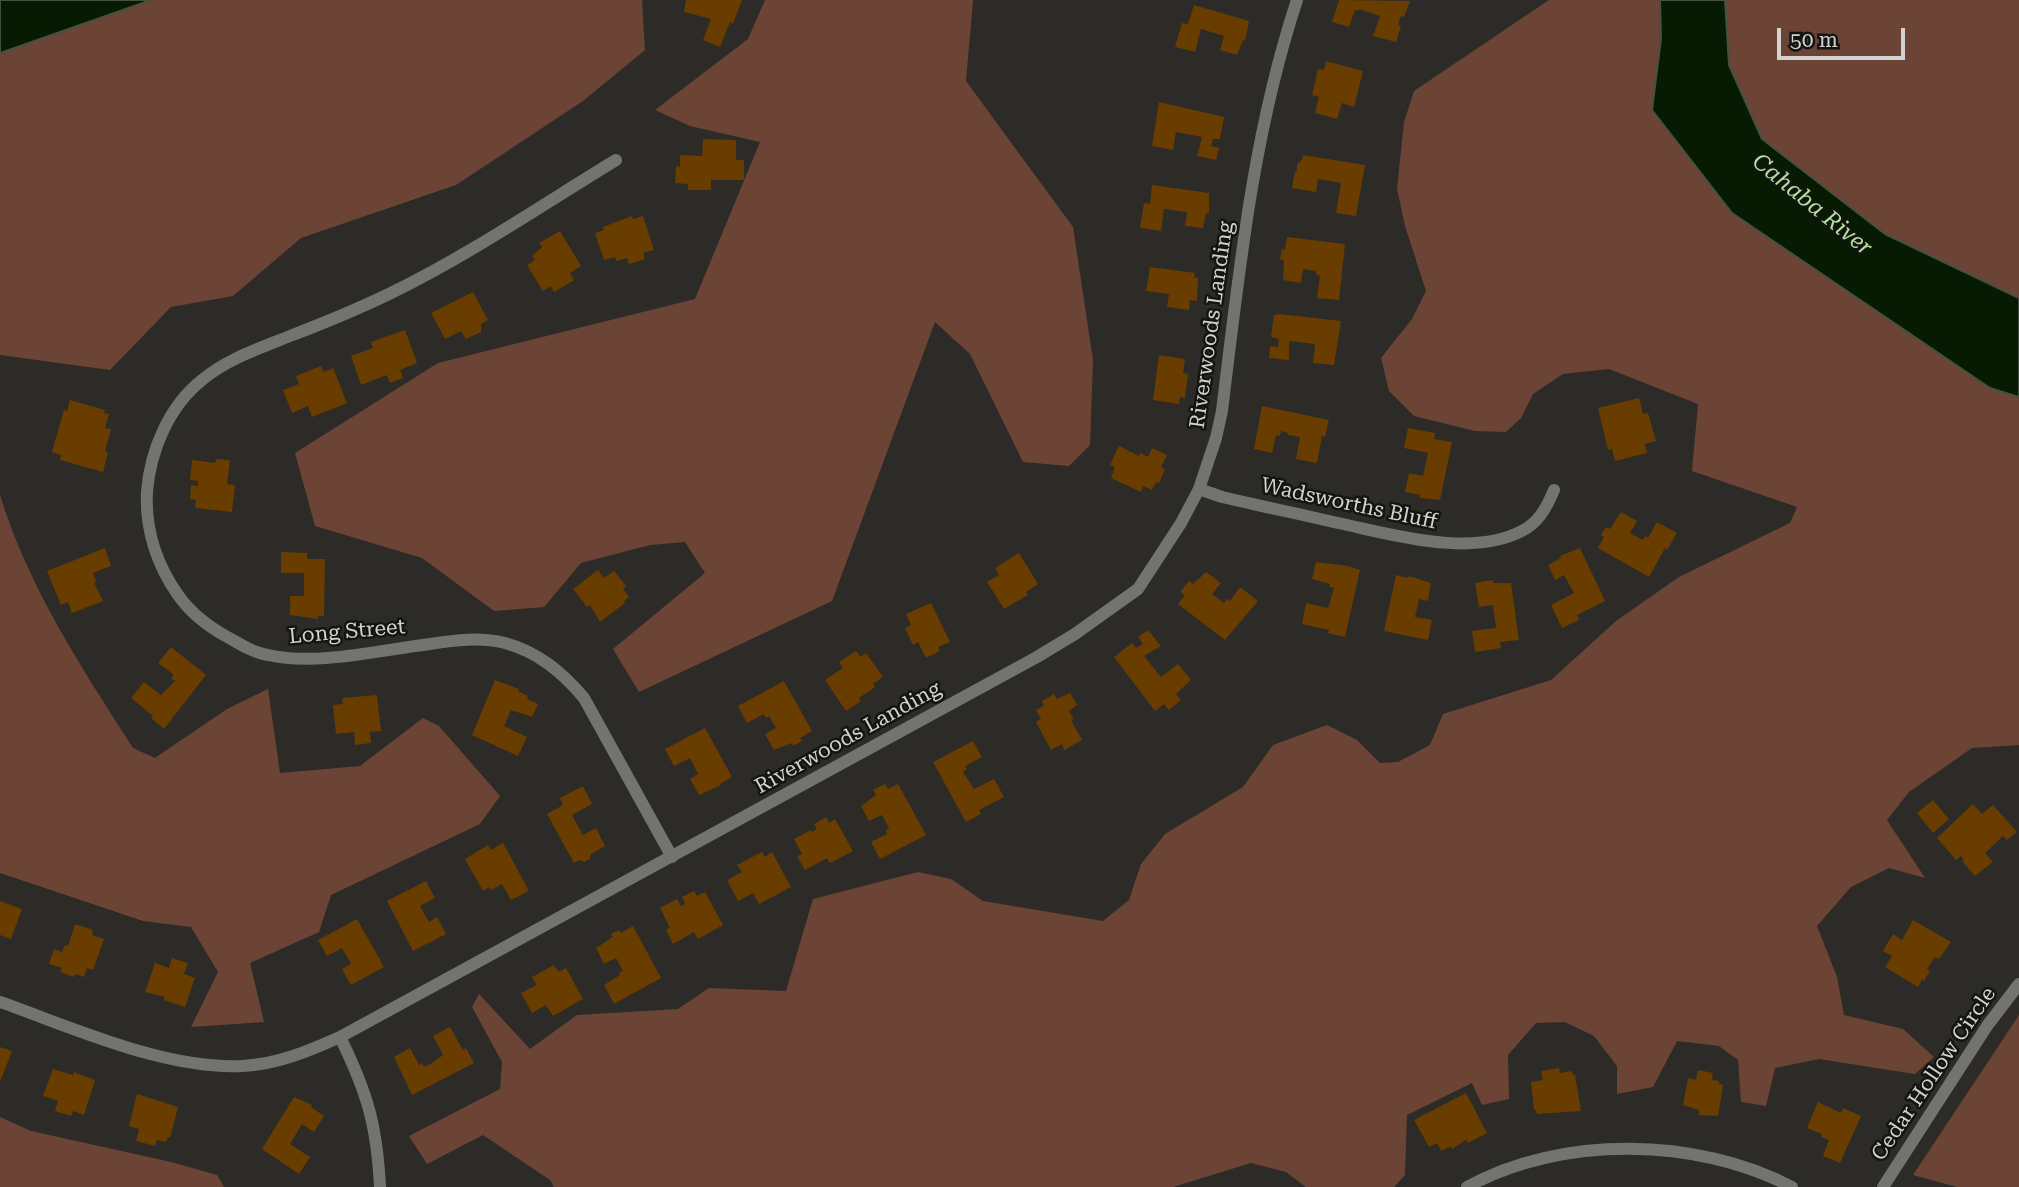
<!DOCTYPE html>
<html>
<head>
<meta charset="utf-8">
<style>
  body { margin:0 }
  #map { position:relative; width:2019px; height:1187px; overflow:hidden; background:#2d2b27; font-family:"Roboto Serif",serif }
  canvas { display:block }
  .scale { position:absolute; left:1777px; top:28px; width:128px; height:32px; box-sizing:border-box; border:4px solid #d3d2d0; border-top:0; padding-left:9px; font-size:21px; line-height:24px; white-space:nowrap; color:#d3d2d0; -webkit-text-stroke:5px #141412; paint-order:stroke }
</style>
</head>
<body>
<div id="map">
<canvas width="2019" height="1187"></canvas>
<div class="scale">50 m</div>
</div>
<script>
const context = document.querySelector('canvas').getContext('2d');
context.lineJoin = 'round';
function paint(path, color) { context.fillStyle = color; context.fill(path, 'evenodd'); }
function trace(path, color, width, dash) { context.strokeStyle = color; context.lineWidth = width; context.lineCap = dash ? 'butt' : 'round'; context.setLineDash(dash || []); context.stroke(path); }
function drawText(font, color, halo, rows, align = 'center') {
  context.font = font + ' "Roboto Serif",serif'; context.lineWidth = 5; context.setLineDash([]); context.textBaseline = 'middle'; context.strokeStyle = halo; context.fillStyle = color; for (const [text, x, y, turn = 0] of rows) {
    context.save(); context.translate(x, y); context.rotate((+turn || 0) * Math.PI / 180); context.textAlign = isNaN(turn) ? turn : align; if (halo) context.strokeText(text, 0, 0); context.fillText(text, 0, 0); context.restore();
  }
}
const green = new Path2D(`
  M151,0H642L645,50L583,101L456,185L301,238L233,296L171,307L110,370L0,355V53Z
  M765,0H973L966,81L1073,227L1093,360L1090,445L1069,466L1023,462L970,354L935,322L832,601L639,692L613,649L705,573L685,542L650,545L581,563L544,607L494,611L422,558L315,526L295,453L438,363L695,299L760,142L690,126L655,110L748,39Z
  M1549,0H1660L1661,39L1652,110L1732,213L1990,388L2019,397V745L1972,748L1909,792L1887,820L1925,878L1889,868L1851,887L1817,926L1837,977L1844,1015L1903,1029L1934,1057L1915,1074L1819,1059L1775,1068L1766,1106L1741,1102L1738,1060L1719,1046L1677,1041L1653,1087L1617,1094V1066L1594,1036L1565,1022L1536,1023L1508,1055L1509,1099L1482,1105L1472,1083L1407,1115L1405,1175L1394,1187H1306L1286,1172L1251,1163L1173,1187H554L550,1180L483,1135L427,1164L409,1136L500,1089L502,1062L472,1007L479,994L530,1049L577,1015L678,1009L709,988L786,991L813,899L918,872L951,879L983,901L1103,921L1129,900L1141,864L1165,834L1243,787L1273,745L1327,725L1357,740L1380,763L1398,762L1430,745L1443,714L1551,680L1616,621L1679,577L1790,523L1797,507L1692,471L1698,404L1609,369L1563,374L1533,394L1521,418L1506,432L1475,431L1414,416L1389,391L1381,358L1412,319L1426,291L1405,226L1397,189L1404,122L1414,91Z
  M1725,0H2019V298L1885,234L1762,139L1729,65Z
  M0,495C28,587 82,668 133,748L155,758L227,709L268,689L280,773L360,766L423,718L439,726L500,796L480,824L331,895L319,932L250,963L264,1022L191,1027L218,972L191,927L143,921L0,873Z
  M2019,1015V1187H1957L1913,1175Z
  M0,1117L31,1131L171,1162L217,1175L224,1187H0Z`);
const water = new Path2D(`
  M0,0H151L0,53Z
  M1660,0H1725L1729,65L1762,139L1885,234L2019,298V397L1990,388L1732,213L1652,110L1661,39Z`);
const building = new Path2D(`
  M686,0H742L733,24L730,22L720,47L703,40L711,19L684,12Z
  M1339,0L1410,1L1404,17L1401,16L1398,25L1401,26L1396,42L1373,36L1380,16L1359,9L1358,11L1355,10L1349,27L1332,22Z
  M1194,5L1249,21L1245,41L1243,40L1237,55L1220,50L1224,36L1201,29L1195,52L1175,47L1182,23L1188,24Z
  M1326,61L1363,71L1354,107L1342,103L1337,119L1315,113L1319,97L1312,95L1318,69L1324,70Z
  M1159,102L1224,117L1220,139H1213L1211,146L1219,148L1216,160L1197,156L1202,137L1176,132L1173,150L1152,146Z
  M703,139L736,140V160H744V180H711V190H688V184L675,183L676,166L680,167V155L702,156Z
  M1303,155L1365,165L1356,216L1336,213L1341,183L1318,179L1316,192L1292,188L1295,171L1297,172V164L1302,160Z
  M1152,185L1209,193V213H1206L1203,228L1185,226L1187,212L1164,209L1161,231L1140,228L1144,203L1150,204Z
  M632,216L633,219L643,216L654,250L643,253L645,259L629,264L627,258L616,261L615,257L604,260L595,233L604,230L603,227Z
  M560,231L581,266L570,273L574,280L554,292L551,286L543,291L527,265L535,260L532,256L542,247L539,243Z
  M1287,237L1345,244L1339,300L1317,298L1320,276L1316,274V271L1303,269L1301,283L1283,280L1284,260H1280L1282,249L1285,250Z
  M1150,267L1195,273L1194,278H1198L1197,301L1190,300L1189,310L1167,307L1169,294L1146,291Z
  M473,292L488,320L481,324V332L466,339L461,331L445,339L431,313Z
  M1280,314L1341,321L1334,365L1313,363L1315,344L1289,341V360L1269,358L1270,346L1278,347L1279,339L1271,337L1274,315Z
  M405,330L417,363L400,370L403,378L390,383L387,375L361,385L351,356L373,348L371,342Z
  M1159,355L1185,359L1183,373L1188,374L1185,398L1180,397L1179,404L1153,400Z
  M321,366L324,372L333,368L347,403L312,417L308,406L292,413L283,390L299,384L296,376Z
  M1639,398L1643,414L1648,413L1656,441L1645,444L1647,453L1615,461L1612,449L1608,450L1598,408Z
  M70,400L105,410L104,413L109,414L105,428L111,429L105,451L108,452L103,472L60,460L61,455L52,452L64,410L67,411Z
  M1262,406L1329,420L1325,437L1322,436L1317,463L1296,459L1300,437L1288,435V433L1281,431L1280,436L1276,435L1272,453L1254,449Z
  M1408,428L1435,433L1434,439L1452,442L1440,500L1420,498V495L1405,492L1409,473L1423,476L1428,453L1404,448Z
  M1119,446L1139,456L1140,453L1148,457L1152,448L1167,455L1161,467L1165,469L1159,483L1156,482L1152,490L1143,486L1141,492L1111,478L1115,467L1110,465Z
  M216,459L230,460L227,484L235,485L232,512L195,508L196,500L190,499L191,485L198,486V481L190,480L192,460L215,463Z
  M1621,512L1637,521L1630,533L1643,540L1645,536L1648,538L1657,522L1677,533L1667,550L1665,548L1649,577L1598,548L1604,537L1601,535L1606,527L1610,529Z
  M105,548L111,566L93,573L96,582L94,583L103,601L72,613L68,602L61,605L47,571Z
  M1580,548L1605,601L1577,615L1579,620L1562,628L1551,605L1574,593L1564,575L1555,580L1548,565L1561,558L1560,556Z
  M281,552L307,553V559H325L324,616H318V619L290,615V596H304V573H281Z
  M1019,553L1038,584L1026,592L1028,595L1004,609L987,582L999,575L995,568Z
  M1316,562L1348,566L1360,570L1345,637L1328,633L1329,630L1302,624L1306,603L1328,608L1332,595L1334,588L1329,587L1330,584L1312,579Z
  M598,570L604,578L614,571L626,586L623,589L629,597L624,601L625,603L600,622L590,605L587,607L573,589Z
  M1206,572L1221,583L1212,594L1224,603L1227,599L1230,601L1240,587L1258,601L1225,640L1178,604L1185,595L1180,592L1189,581L1193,584Z
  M1396,575L1408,578L1409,576L1431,583L1428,601L1419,599L1415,617L1432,620L1428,640L1384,631Z
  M1493,580V583H1511L1519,640L1500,642L1501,648L1475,652L1472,631L1496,628L1493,605L1479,607L1475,583Z
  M931,603L950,642L938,647L940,651L926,658L918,642L913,645L905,628L911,625L906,614Z
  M1148,630L1161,646L1144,656L1161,677L1178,664L1191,680L1176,694L1181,700L1169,710L1164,704L1155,711L1114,657L1132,643L1136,648L1143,644L1138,637Z
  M171,647L206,675L164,729L151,718L153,716L131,698L144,682L161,695L175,681L172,679L173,674L158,663Z
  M856,651L860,657L866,653L883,677L873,684L875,687L859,698L861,701L846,711L825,680L843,668L839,662Z
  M495,680L519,689L518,691L528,696L527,699L538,704L532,717L511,710L504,726L527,737L518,756L472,735Z
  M784,681L812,731L800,738L802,741L793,746L792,743L774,750L765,734L776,728L769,716L766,718L764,714L747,723L738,706Z
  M1070,693L1077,705L1069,711L1074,719L1071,720L1082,740L1064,750L1062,744L1051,750L1036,722L1041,719L1036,710L1044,706L1042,701L1054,694L1057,699Z
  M377,695L381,731L370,732L371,743L355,745L354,732L336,734L333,705L343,704L342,698Z
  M705,728L732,777L720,784L721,785L699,795L690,779L698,774L690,758L674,766L665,749Z
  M973,741L982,757L965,766L967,769L963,772L974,789L994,779L1004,797L979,810L981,814L966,822L933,762Z
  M885,784L888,789L898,784L926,835L880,859L871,842L887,834L886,830L889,828L882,815L869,821L861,806L876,795L873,790Z
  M583,786L592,804L572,815L583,835L596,828L605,846L591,854L590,859L584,862L579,860L574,863L547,814L563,805L560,798Z
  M1933,800L1949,819L1933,833L1917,813Z
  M1973,804L1982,814L1993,805L2017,832L2007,840L2003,836L1985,853L1993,862L1975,876L1962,861L1964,860L1961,856L1956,860L1937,838Z
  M826,817L829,823L835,819L853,851L830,863L827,858L805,870L797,856L802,854L794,839L811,830L812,832L817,829L814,824Z
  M503,843L529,891L511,900L502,884L491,890L489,887L483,891L465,859L488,845L491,850Z
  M762,852L765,857L772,852L791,887L759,904L753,893L738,901L727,880L742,872L737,865Z
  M426,881L435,898L420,906L429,922L437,917L446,934L413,951L387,901Z
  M694,891L697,896L705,892L723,925L698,939L694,932L673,944L666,930L670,928L660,908L677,899L681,906L685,904L682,897Z
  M0,901L22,909L11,939L0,935Z
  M357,919L384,967L351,985L342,969L351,964L342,948L327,956L318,940Z
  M1913,920L1951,942L1939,959L1935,957L1927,969L1930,971L1924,981L1922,979L1918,987L1885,967L1892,956L1883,951L1893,934L1902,940Z
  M75,924L93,930L92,935L104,939L93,970L87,968L84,977L75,974L74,977L60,972L62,968L49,964L54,949L62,952L65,945L68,946Z
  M633,926L661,978L614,1004L604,985L620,975L619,973L623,971L616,958L604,964L596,948L613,937L611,934L619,930L621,933Z
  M172,958L188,963L184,974L195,978L185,1007L164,1000L165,997L145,992L155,963L169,968Z
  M554,965L559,972L566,968L583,999L553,1016L546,1005L532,1013L521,993L537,985L532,977Z
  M450,1027L463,1050L466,1048L474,1063L412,1095L394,1057L410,1048L419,1065L422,1063L424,1067L432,1063L443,1055L433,1036Z
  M0,1047L12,1051L0,1082Z
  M1559,1068L1560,1073L1572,1071L1573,1075H1575L1581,1111L1537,1114L1536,1110H1534L1531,1082L1543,1080L1541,1071Z
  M53,1069L73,1075L74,1072L95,1080L84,1115L73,1111L71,1116L55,1111L58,1101L43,1096Z
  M1698,1070L1713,1073L1712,1080L1719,1081V1084L1723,1085L1718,1116L1699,1115V1110L1683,1105L1688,1078L1696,1080Z
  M1466,1093L1487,1133L1468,1143L1466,1140L1452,1149L1451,1146L1441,1151L1437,1143L1429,1147L1414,1120Z
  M137,1094L178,1107L170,1138L168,1137L166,1142L157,1140L155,1146L136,1141L139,1129L129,1126Z
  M294,1097L312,1105L311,1107L324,1116L314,1132L302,1124L290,1144L310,1157L299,1174L262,1149Z
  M1818,1102L1841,1113L1843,1108L1861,1116L1840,1163L1823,1156L1829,1140L1821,1137L1822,1134L1807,1128Z`);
const street = new Path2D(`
  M616,160C542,205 469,255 391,293C358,309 324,323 290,336C260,348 227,359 202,380C169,406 150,451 147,492C145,529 157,565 178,595C192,615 210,628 231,639C243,646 255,653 268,655C317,666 380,650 430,644C455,640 480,637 505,643C538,652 562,672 584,698L672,857
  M1199,489L1222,497C1260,506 1299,514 1338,523C1391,534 1476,560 1527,528C1541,519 1548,504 1554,490
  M0,1002C74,1028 165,1070 243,1066C278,1064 309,1051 340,1037L1037,657L1075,634L1138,589L1181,523L1199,489L1216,438L1222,411C1239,272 1253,133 1297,0
  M340,1037C367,1092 377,1125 380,1187
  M1467,1187C1561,1135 1697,1137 1792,1187
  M1883,1187L1987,1026L2019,984`);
const streetNames = [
  ["Riverwoods Landing",1212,325,-82],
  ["Wadsworths Bluff",1349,504,12],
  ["Long Street",347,632,-5],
  ["Riverwoods Landing",848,738,-29],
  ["Cedar Hollow Circle",1934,1074,-56]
];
const waterNames = [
  ["Cahaba River",1812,205,39]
];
paint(green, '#6c4435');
paint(water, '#071a02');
trace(water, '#445140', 2);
paint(building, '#693c00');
trace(street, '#737371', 12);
drawText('21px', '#d3d2d0', '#141412', streetNames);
drawText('italic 23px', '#ace698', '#141412', waterNames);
</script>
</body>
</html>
